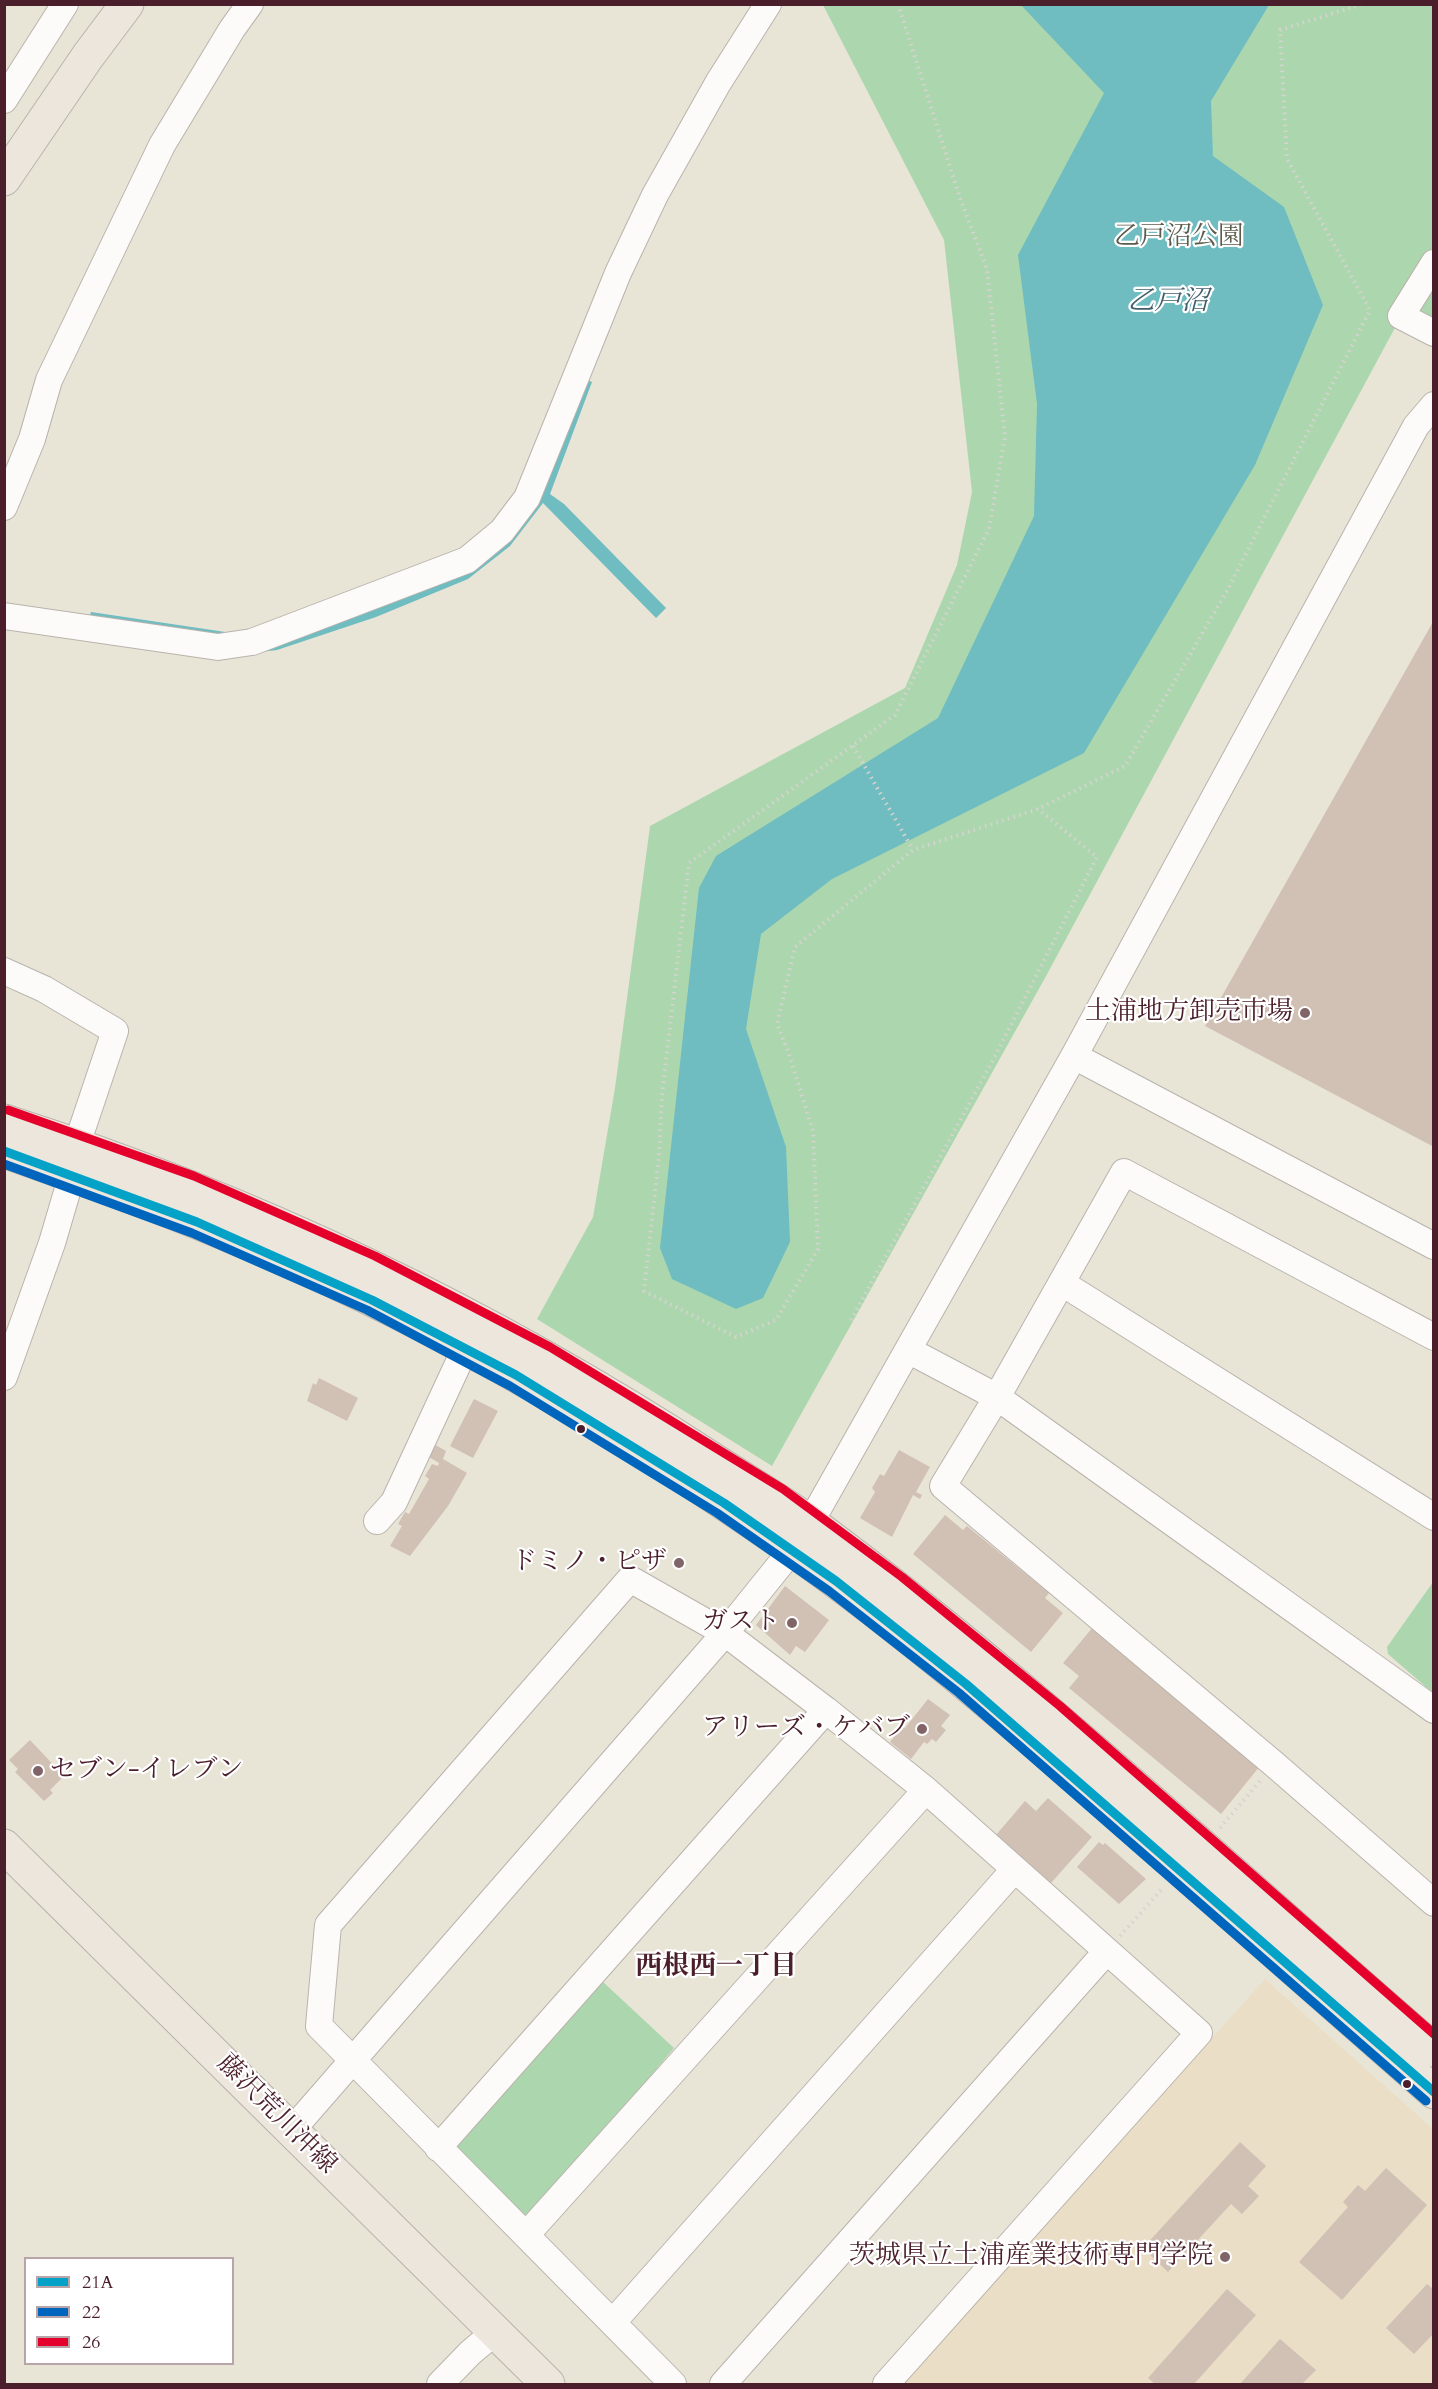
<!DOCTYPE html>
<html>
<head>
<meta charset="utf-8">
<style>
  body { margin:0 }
  #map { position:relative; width:1438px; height:2389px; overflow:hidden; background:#e8e5d7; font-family:Cardo,serif }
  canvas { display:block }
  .frame { position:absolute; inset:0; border:6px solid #4a1f2b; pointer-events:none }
  .legend { position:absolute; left:24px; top:2257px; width:210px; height:108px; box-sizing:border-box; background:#fff; border:2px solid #b7a5aa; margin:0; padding:8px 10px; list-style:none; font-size:18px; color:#4a1f2b }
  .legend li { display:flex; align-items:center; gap:12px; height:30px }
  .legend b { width:30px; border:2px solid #b7a5aa }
</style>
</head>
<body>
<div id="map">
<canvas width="1438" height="2389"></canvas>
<div class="frame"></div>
<ul class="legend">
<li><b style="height:8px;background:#04a2c6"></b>21A</li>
<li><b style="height:8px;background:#0065bd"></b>22</li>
<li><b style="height:8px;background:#e4002b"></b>26</li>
</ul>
</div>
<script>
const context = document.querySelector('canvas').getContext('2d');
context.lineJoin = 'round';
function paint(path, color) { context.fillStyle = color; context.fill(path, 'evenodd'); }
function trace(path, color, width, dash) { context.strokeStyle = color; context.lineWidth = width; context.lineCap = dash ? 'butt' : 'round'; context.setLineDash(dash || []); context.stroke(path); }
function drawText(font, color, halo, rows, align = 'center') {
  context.font = font + ' Cardo,"Noto Serif JP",serif'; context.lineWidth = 4.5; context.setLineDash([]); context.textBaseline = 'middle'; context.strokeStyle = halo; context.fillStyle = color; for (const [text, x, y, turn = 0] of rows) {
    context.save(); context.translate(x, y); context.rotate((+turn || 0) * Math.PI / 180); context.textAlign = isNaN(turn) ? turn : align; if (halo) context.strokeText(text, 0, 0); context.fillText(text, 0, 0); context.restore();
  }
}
const built = new Path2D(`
  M1265,1979L1433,2129V2384H902Z`);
const green = new Path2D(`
  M823,5H1433V341L1397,324L1045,978L772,1466L537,1319L593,1217L615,1088L650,826L905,688L957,565L972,492L944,240Z
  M1433,1582V1693L1388,1654L1387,1647Z
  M602,1981L674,2048L525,2227L442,2144Z`);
const water = new Path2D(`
  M1021,5H1269L1211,101L1213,156L1284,207L1323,305L1255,465L1084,753L832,879L761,934L746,1029L786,1147L790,1242L763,1298L736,1309L672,1279L660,1248L699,888L716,856L938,718L1034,516L1037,404L1018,255L1104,93Z
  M580,377L592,382L550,494L564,504L666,608L656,618L543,503L510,546L468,579L376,617L277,650L220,657L87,625L91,612L232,633L221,656L500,537Z`);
const building = new Path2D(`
  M1434,620V1147L1205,1026Z
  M319,1378L358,1398L347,1421L307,1401L313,1383L316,1385Z
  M474,1399L498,1411L473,1458L450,1446Z
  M434,1444L446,1451L443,1459L467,1473L448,1506L410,1556L390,1546L402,1526L398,1524L405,1512L409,1514L429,1479L425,1476L432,1464L438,1466L439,1463L427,1456Z
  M899,1450L930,1467L916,1492L922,1495L920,1499L913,1495L892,1537L860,1518L875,1492L872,1488L880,1474L884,1476Z
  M945,1515L963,1530L967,1526L1049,1593L1045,1598L1063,1613L1031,1652L913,1554Z
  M785,1586L829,1620L805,1652L796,1646L790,1655L756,1625Z
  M1093,1627L1260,1766L1221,1814L1069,1688L1079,1676L1063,1663Z
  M928,1699L950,1715L941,1726L946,1730L936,1742L932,1739L927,1744L924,1742L911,1759L890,1742L902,1726L905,1728Z
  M30,1740L64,1776L50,1790L53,1793L44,1801L15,1772L18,1769L9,1760Z
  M1048,1798L1092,1837L1051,1883L996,1835L1025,1801L1036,1811Z
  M1099,1842L1103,1845L1105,1843L1146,1879L1119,1904L1077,1867Z
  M1240,2142L1266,2166L1248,2186L1259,2196L1242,2214L1231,2204L1194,2244L1205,2254L1194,2261L1187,2251L1168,2272L1143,2248Z
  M1386,2168L1427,2205L1342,2300L1299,2262L1348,2207L1343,2202L1358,2185L1365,2191Z
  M1427,2284L1434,2290V2333L1414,2354L1386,2328Z
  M1227,2289L1256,2315L1194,2384H1155L1148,2378Z
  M1280,2339L1316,2370L1302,2384H1240Z`);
const path = new Path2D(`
  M898,4L960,198L987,269L1005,437L989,529L895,715L689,863L662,1095L659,1156L644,1291L736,1337L776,1320L818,1249L813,1131L788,1051L777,1024L795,947L913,850L1038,809L1125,766L1227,591L1370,310L1287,159L1280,30L1363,4
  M853,746L913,850
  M851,1320L992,1062L1097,857L1038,809
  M1220,1828L1260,1781
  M1120,1936L1163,1888`);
const minor = new Path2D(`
  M4,100L65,4
  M1434,263L1401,316L1434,333
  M4,507L32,439L49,380L162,145L232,29L250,4
  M4,616L218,647L252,642L467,560L502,531L527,498L618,273L655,195L718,83L768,4
  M4,971L44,989L115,1031L77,1144L72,1175L52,1243L4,1377
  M1074,1056L1434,1246
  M1062,1283L1434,1517
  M1434,1337L1124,1172L997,1397L943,1486L1274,1764L1434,1903
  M908,1350L997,1397L1434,1710
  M377,1521L394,1502L465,1349
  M292,2130L725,1633L792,1550L810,1523L1074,1056L1416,426L1434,405
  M438,2148L826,1710
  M526,2235L926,1790
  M613,2322L1014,1870
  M440,2384L470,2353L495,2332
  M673,2384L319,2026L328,1925L630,1579L725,1633L826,1710L926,1790L1199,2033L886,2384
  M723,2384L1106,1952`);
const major = new Path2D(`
  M4,1121C254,1201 493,1316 712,1459C746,1481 781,1501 814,1525C1032,1686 1229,1873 1434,2050
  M4,1151C78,1177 152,1203 224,1233C424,1315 614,1425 791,1549C912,1634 1023,1731 1134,1828C1234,1916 1334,2004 1434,2092
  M4,1846L548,2384`);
const highway = new Path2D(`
  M4,179L88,56L127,4`);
const bus1 = new Path2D(`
  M4,1151L197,1222L372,1300L516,1375L724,1503L836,1581L966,1684L1434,2092`);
const bus2 = new Path2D(`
  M4,1164L192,1233L367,1310L510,1386L717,1513L829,1591L959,1693L1426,2101`);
const bus3 = new Path2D(`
  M8,1110L194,1176L375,1256L550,1347L783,1489L902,1577L1060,1706L1434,2034`);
const markers = [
  [1305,1013,6,"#816467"],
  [581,1429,5,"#4a1f2b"],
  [679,1563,6,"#816467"],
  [792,1623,6,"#816467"],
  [922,1729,6,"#816467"],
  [38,1771,6,"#816467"],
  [1407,2084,5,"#4a1f2b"],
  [1225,2257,6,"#816467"]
];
const parkNames = [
  ["乙戸沼公園",1179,238]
];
const poiNames = [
  ["土浦地方卸売市場",1293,1013],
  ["ドミノ・ピザ",667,1563],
  ["ガスト",780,1623],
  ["アリーズ・ケバブ",910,1729],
  ["セブン-イレブン",50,1771,"left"],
  ["茨城県立土浦産業技術専門学院",1213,2257]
];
const streetNames = [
  ["藤沢荒川沖線",276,2115,45]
];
const waterNames = [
  ["乙戸沼",1168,303]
];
const neighbourhoodNames = [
  ["西根西一丁目",716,1968]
];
paint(built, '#eadec7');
paint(green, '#acd7ae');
paint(water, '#6fbcc1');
paint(building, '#d1c1b4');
trace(minor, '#b9b3ac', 28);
trace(major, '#b9b3ac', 35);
trace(highway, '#b9b3ac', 35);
trace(path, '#d6d3d0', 4, [1.5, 4.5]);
trace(minor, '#fcfbf9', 26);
trace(major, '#ede6dd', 33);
trace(highway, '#ede6dd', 33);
trace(bus1, '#04a2c6', 9);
trace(bus2, '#0065bd', 9);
trace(bus3, '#e4002b', 9);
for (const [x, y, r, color] of markers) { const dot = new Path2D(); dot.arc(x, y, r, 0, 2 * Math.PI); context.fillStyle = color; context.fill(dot); trace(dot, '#fff', 2); }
drawText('26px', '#5b5c4d', '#fff', parkNames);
drawText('26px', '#4a1f2b', '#fff', poiNames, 'right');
drawText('26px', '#4a1f2b', '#fff', streetNames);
drawText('italic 27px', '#435e6a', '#fff', waterNames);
drawText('bold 27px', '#4a1f2b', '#fff', neighbourhoodNames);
</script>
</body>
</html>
